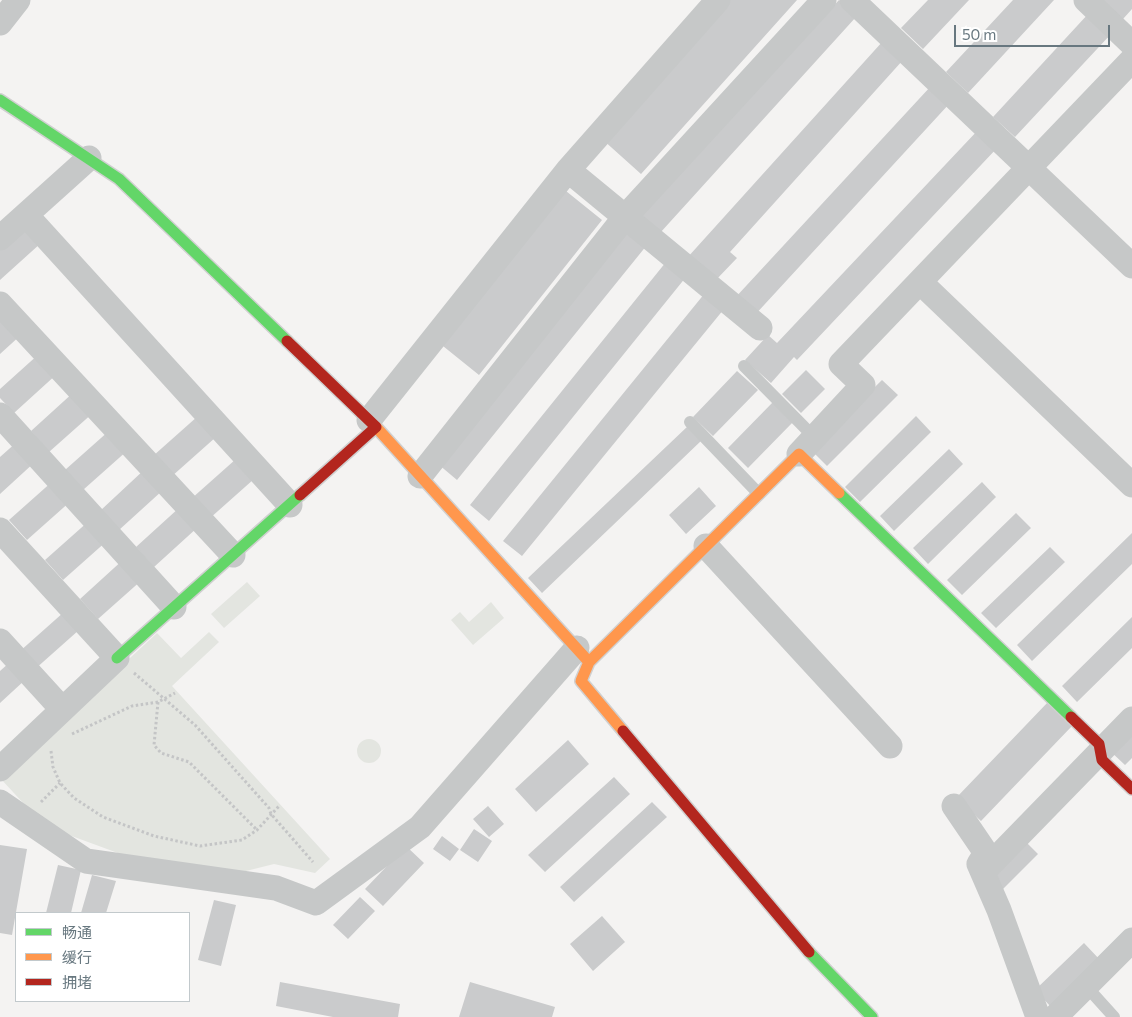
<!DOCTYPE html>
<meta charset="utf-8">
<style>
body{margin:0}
#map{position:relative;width:1132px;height:1017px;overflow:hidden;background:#f4f3f2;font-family:Commissioner,"Noto Sans SC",sans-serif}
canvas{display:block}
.legend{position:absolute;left:15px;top:912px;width:175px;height:90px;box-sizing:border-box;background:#fff;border:1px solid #c2c9cc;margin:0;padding:6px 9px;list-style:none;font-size:15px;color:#67777f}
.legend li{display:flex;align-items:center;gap:10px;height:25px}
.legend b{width:25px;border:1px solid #c2c9cc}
.scale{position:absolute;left:954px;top:25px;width:156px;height:22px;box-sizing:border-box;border:2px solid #67777f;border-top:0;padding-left:6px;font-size:15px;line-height:18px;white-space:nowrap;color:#67777f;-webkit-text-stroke:4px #fff;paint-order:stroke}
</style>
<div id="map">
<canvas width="1132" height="1017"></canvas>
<ul class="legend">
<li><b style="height:6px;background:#63d668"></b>畅通</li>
<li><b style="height:6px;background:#ff974d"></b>缓行</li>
<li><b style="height:6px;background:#b3261e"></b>拥堵</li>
</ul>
<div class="scale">50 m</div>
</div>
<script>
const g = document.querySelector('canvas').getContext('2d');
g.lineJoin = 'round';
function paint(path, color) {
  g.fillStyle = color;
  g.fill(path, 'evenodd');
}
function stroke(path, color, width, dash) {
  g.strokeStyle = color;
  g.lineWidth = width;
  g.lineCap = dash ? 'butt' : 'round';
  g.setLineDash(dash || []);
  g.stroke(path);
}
paint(new Path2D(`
 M247,582L260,596L224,628L211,614Z
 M491,602L504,618L473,645L451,620L460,612L469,622Z
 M209,632L219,642L172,686L330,859L315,873L274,864L234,874L145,863L69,835L26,806L0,778L157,633L181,658Z
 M357 751a12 12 0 1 1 24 0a12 12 0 1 1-24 0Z`), '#e3e5e0');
paint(new Path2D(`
 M727,0H797L641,174L602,139Z
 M839,0L856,17L660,233L642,215Z
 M928,0H969L923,49L901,28Z
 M1013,0H1054L968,93L946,72Z
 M1102,0H1132V9L1123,19Z
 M1089,13L1111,34L1015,137L993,117Z
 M883,41L903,60L730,252L737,258L714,282L687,258Z
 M931,86L950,103L753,317L734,299Z
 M979,129L998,147L797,360L794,357L771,383L745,360L768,335L777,343Z
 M561,187L602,220L479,375L438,342Z
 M23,223L41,243L0,280V243Z
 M627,230L647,245L457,480L438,464Z
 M666,262L686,277L489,521L470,505Z
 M705,293L724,309L522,556L503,541Z
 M0,318L22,334L0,354Z
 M40,353L58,373L14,413L0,398V389Z
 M806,370L825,389L801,413L782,394Z
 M737,371L758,390L713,436L693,417Z
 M882,380L898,395L827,466L811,450Z
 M75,391L94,412L49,452L31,431Z
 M773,402L793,422L748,468L728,448Z
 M198,416L216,437L171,477L153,456Z
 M916,416L931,432L860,502L845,487Z
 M688,426L702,440L542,593L528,578Z
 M110,430L128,450L83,490L65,470Z
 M18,441L36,461L0,494V457Z
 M949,449L963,464L894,531L880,516Z
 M236,459L254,479L209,519L191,499Z
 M145,469L163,490L119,530L101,510Z
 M54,480L72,500L27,540L9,520Z
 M982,482L996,497L928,564L913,548Z
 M699,487L716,506L686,534L669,515Z
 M180,507L198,527L154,567L136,547Z
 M1016,513L1031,528L962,595L947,580Z
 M90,520L108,540L63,580L45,560Z
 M1132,533V564L1032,661L1017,645Z
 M1050,547L1065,562L996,628L981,613Z
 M125,558L143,579L98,619L80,599Z
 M64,612L79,630L34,670L19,652Z
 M1132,617V648L1077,702L1062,686Z
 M9,663L25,680L0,703V671Z
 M1048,702L1072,726L981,821L956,798Z
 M1132,726V758L1125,765L1109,750Z
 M568,740L589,764L536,812L515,789Z
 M614,777L630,794L545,872L528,855Z
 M652,802L667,817L574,902L560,887Z
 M488,806L504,824L489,837L473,819Z
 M474,829L492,841L478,862L460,850Z
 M442,836L459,849L450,861L433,849Z
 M1023,839L1038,854L1003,889L987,874Z
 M0,845L27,849L12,935L0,933Z
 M406,846L424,863L383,906L365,889Z
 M58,865L81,870L71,913H46Z
 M92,875L116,881L106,913H81Z
 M360,897L375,911L348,939L333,925Z
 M214,900L236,905L221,966L198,960Z
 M602,916L625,942L593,971L570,944Z
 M1084,943L1101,961L1052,1008L1035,990Z
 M280,982L400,1004L398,1017H333L276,1006Z
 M470,982L555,1007L552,1017H459Z`), '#cacbcc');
const fast = new Path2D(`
 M0,100L119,179L287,341
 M839,493L1071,717
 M117,658L300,495
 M809,952L872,1017`);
const slow = new Path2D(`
 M376,427L589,662L581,681L623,731
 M589,662L799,454L839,493`);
const jam = new Path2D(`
 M287,341L376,427L300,495
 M1071,717L1099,744L1102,760L1132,789
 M623,731L809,952`);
stroke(fast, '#d0d0d0', 14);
stroke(slow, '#d0d0d0', 14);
stroke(jam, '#d0d0d0', 14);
stroke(new Path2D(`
 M134,673L195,725L269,808L271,814L313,862
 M158,702L154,745L161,753L189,762L257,830
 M72,734L132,706L158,702L175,693
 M51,751L53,767L60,783L74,798L103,817L154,836L200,846L242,840L257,830L280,805
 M41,802L60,783`), '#c4c5c6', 3, [2.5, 2.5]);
stroke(new Path2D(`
 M744,366L814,437
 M690,422L759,494
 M1086,986L1114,1017`), '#c6c8c8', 12);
stroke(new Path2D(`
 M852,0L1132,266
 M1086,0L1132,44
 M0,23L18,0
 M568,170L760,328
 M26,215L290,505
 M0,238L89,158
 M920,282L1132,485
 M0,304L233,555
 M0,415L174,607
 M369,420L568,170L718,0
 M799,454L863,385L841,364L1132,60
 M420,476L625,217L824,0
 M0,530L117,658L0,769
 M706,546L890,746
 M0,641L62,709
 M0,802L86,861L276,888L316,903L420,827L577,648
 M954,806L986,853L979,864L999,910L1038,1017
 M983,872L1132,719
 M1055,1017L1132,940`), '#c6c8c8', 25);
stroke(fast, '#63d668', 11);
stroke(slow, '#ff974d', 11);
stroke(jam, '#b3261e', 11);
</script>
